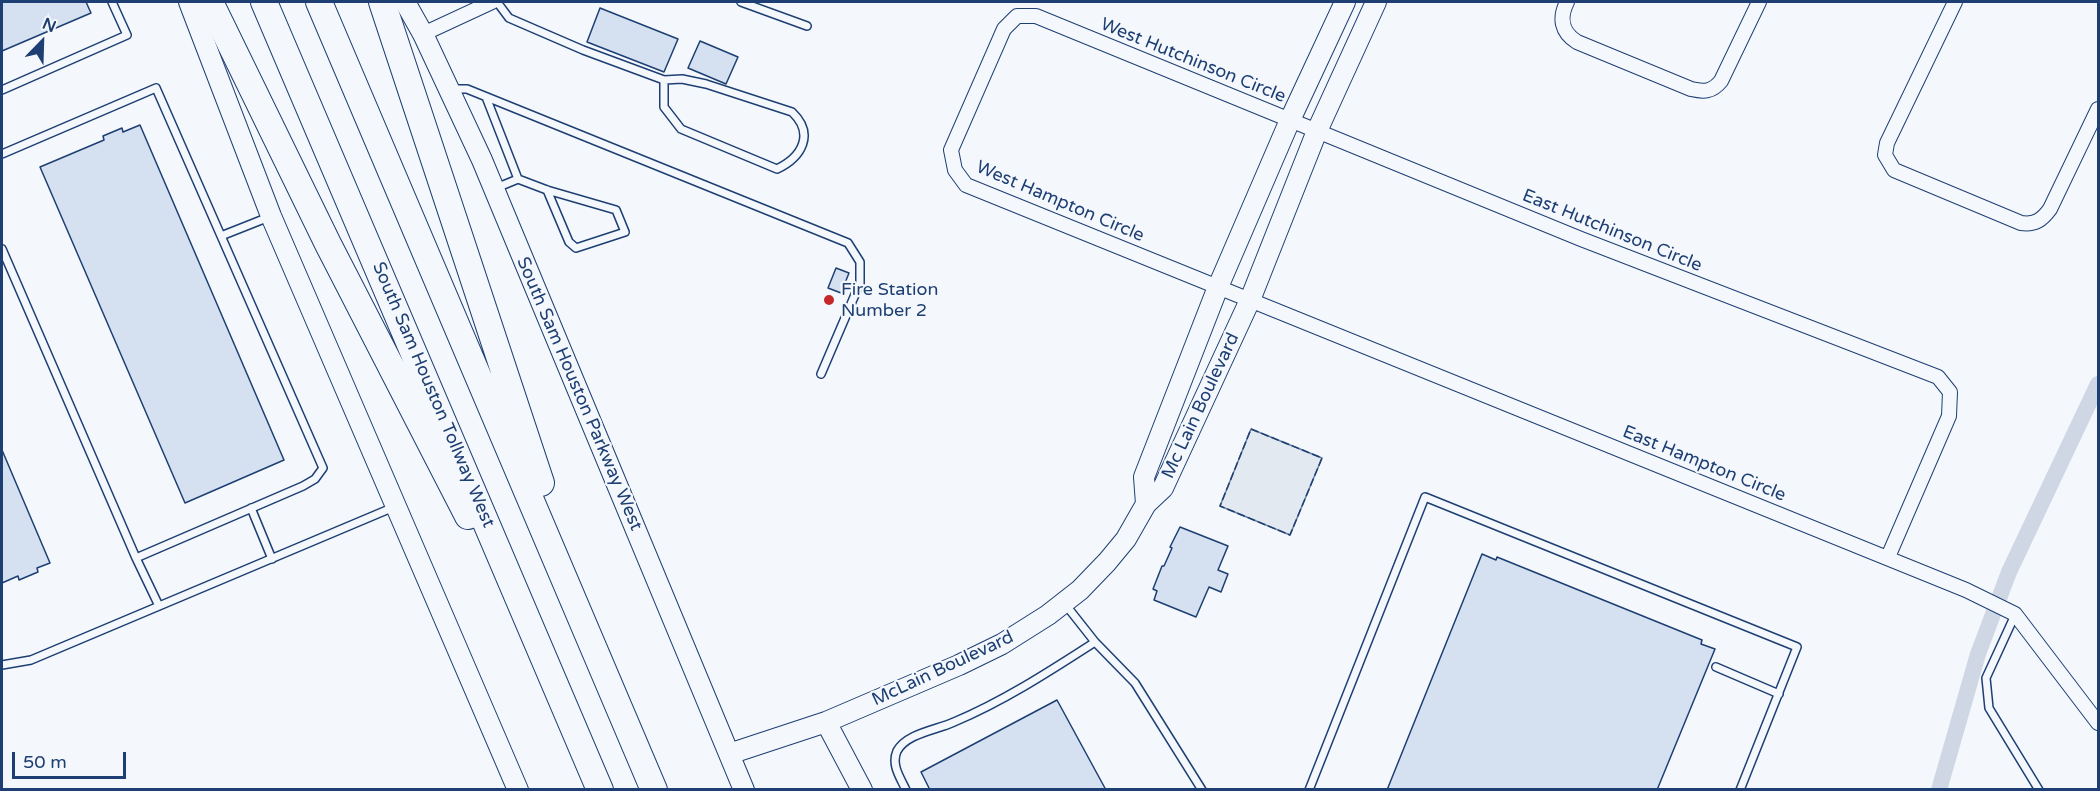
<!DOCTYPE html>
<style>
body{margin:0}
#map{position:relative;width:2100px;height:791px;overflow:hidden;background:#f4f7fb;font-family:"Varela Round",sans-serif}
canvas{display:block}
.frame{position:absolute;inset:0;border:3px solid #1d3f73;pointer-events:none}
.north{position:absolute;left:12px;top:12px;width:60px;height:60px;-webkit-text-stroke:4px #f4f7fb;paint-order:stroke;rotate:23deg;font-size:16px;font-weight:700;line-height:24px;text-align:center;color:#1d3f73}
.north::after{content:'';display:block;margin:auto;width:21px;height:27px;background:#1d3f73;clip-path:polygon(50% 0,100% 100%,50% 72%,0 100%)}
.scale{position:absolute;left:12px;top:752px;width:114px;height:27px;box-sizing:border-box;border:3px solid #1d3f73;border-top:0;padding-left:8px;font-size:18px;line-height:21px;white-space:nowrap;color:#1d3f73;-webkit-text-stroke:4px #f4f7fb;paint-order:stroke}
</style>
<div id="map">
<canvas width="2100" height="791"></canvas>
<div class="frame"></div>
<div class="north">N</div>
<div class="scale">50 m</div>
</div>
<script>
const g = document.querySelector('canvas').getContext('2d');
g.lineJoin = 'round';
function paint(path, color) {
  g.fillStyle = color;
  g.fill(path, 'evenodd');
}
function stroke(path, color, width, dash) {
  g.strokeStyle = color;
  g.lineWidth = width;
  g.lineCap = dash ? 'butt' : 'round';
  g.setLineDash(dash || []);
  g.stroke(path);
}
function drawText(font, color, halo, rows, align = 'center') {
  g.font = font + ' "Varela Round",sans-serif';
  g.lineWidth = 4.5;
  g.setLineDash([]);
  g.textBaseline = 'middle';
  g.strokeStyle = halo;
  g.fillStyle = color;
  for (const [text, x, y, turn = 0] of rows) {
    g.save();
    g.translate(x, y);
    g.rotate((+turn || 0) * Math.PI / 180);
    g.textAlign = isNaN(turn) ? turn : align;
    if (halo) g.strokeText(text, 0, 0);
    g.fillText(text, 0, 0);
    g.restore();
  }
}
const green = new Path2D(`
 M1251,429L1322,458L1290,535L1220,506Z`);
paint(green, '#e3e9f0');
stroke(green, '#687fa3', 1.5);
stroke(new Path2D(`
 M1939,790L1978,654L2009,572L2098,384`), '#cfd7e4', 16);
const building = new Path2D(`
 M2,2H86L91,13L2,51Z
 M600,8L678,39L664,72L587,42Z
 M700,41L738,57L726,84L688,68Z
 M140,125L284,460L185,503L40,167L104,140L103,136L122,128L123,132Z
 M836,268L849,273L841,293L828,288Z
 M2,450L50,563L37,568L38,572L19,580L18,576L2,583Z
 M1180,527L1228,546L1218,570L1228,574L1221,592L1209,587L1196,617L1154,600L1157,591L1153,589L1162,566H1164L1172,548L1170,547Z
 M1482,554L1496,560L1497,557L1702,640L1701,644L1715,649L1657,790H1387Z
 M1057,700L1106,790H930L921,772Z`);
paint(building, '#d5e0f0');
stroke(building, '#1d3f73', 1.5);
const lane = new Path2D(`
 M497,2L509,18L583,50L664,80L682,79L706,84L792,112C815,134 802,157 777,169L681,129L664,107V80
 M741,2L807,26
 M451,89H467L848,243L860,262V283L821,374
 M2,90L127,35L112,2
 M486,97L518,179
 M2,154L156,88L323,468L315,479L303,486L136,558L2,249
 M496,188L518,179L547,190L616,210L625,232L576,248L569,242L547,190
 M221,236L269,217
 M251,508L272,559
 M136,558L159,606
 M1065,604L1095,642L1135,683L1202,790
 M2015,615L1986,678L1989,708L2039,790
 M2,665L31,660L394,507
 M1716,667L1779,694
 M906,790C900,777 891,765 897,751C907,733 937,730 954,722C1004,701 1050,671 1095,642
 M1309,790L1425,497L1797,647L1740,790`);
const street = new Path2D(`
 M1567,2C1559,18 1561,32 1577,42L1691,89C1704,92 1712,92 1721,81L1759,2
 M1955,2L1887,143L1885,155L1894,170L2021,223C2035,225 2042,220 2050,209L2098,109
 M423,34L492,2
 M1888,557L1949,416L1950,392L1938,377L1581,239L1036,16H1017L1004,29L951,150L955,170L966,185L1966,590L2015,614L2098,723`);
const secondary = new Path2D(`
 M189,2L271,216L518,790
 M405,2L423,34L482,160L744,790
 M1146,504L1144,477L1218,287L1290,120L1345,2
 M826,722L862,790
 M729,754L826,722L959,665L1002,644L1048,615L1080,590L1107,562L1126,539L1146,504L1163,488L1250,300L1317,131L1376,2`);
const highway = new Path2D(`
 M210,2L328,244L468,516
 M264,2L600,790
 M319,2L654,790
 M382,2L541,483`);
stroke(lane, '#1d3f73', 10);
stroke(street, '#1d3f73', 16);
stroke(secondary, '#1d3f73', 22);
stroke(highway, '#1d3f73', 28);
stroke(lane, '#f4f7fb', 7);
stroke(street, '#f4f7fb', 14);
stroke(secondary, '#f4f7fb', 20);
stroke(highway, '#f4f7fb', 26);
stroke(new Path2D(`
 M1251,429L1322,458L1290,535L1220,506Z`), '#1d3f73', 1.5, [8, 3]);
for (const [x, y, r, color] of [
 [829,300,6,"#c62828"]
]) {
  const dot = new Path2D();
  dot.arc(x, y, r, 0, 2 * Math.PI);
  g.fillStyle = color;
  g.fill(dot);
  stroke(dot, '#f4f7fb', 2);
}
drawText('18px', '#1d3f73', '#f4f7fb', [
 ["West Hutchinson Circle",1193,61,22],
 ["West Hampton Circle",1060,202,23],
 ["East Hutchinson Circle",1612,231,22],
 ["South Sam Houston Parkway West",579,394,67],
 ["South Sam Houston Tollway West",433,395,67],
 ["Mc Lain Boulevard",1201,406,-65],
 ["East Hampton Circle",1704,464,22],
 ["McLain Boulevard",943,669,-25]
]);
drawText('18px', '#1d3f73', '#f4f7fb', [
 ["Fire Station",841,290],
 ["Number 2",841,311]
], 'left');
</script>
